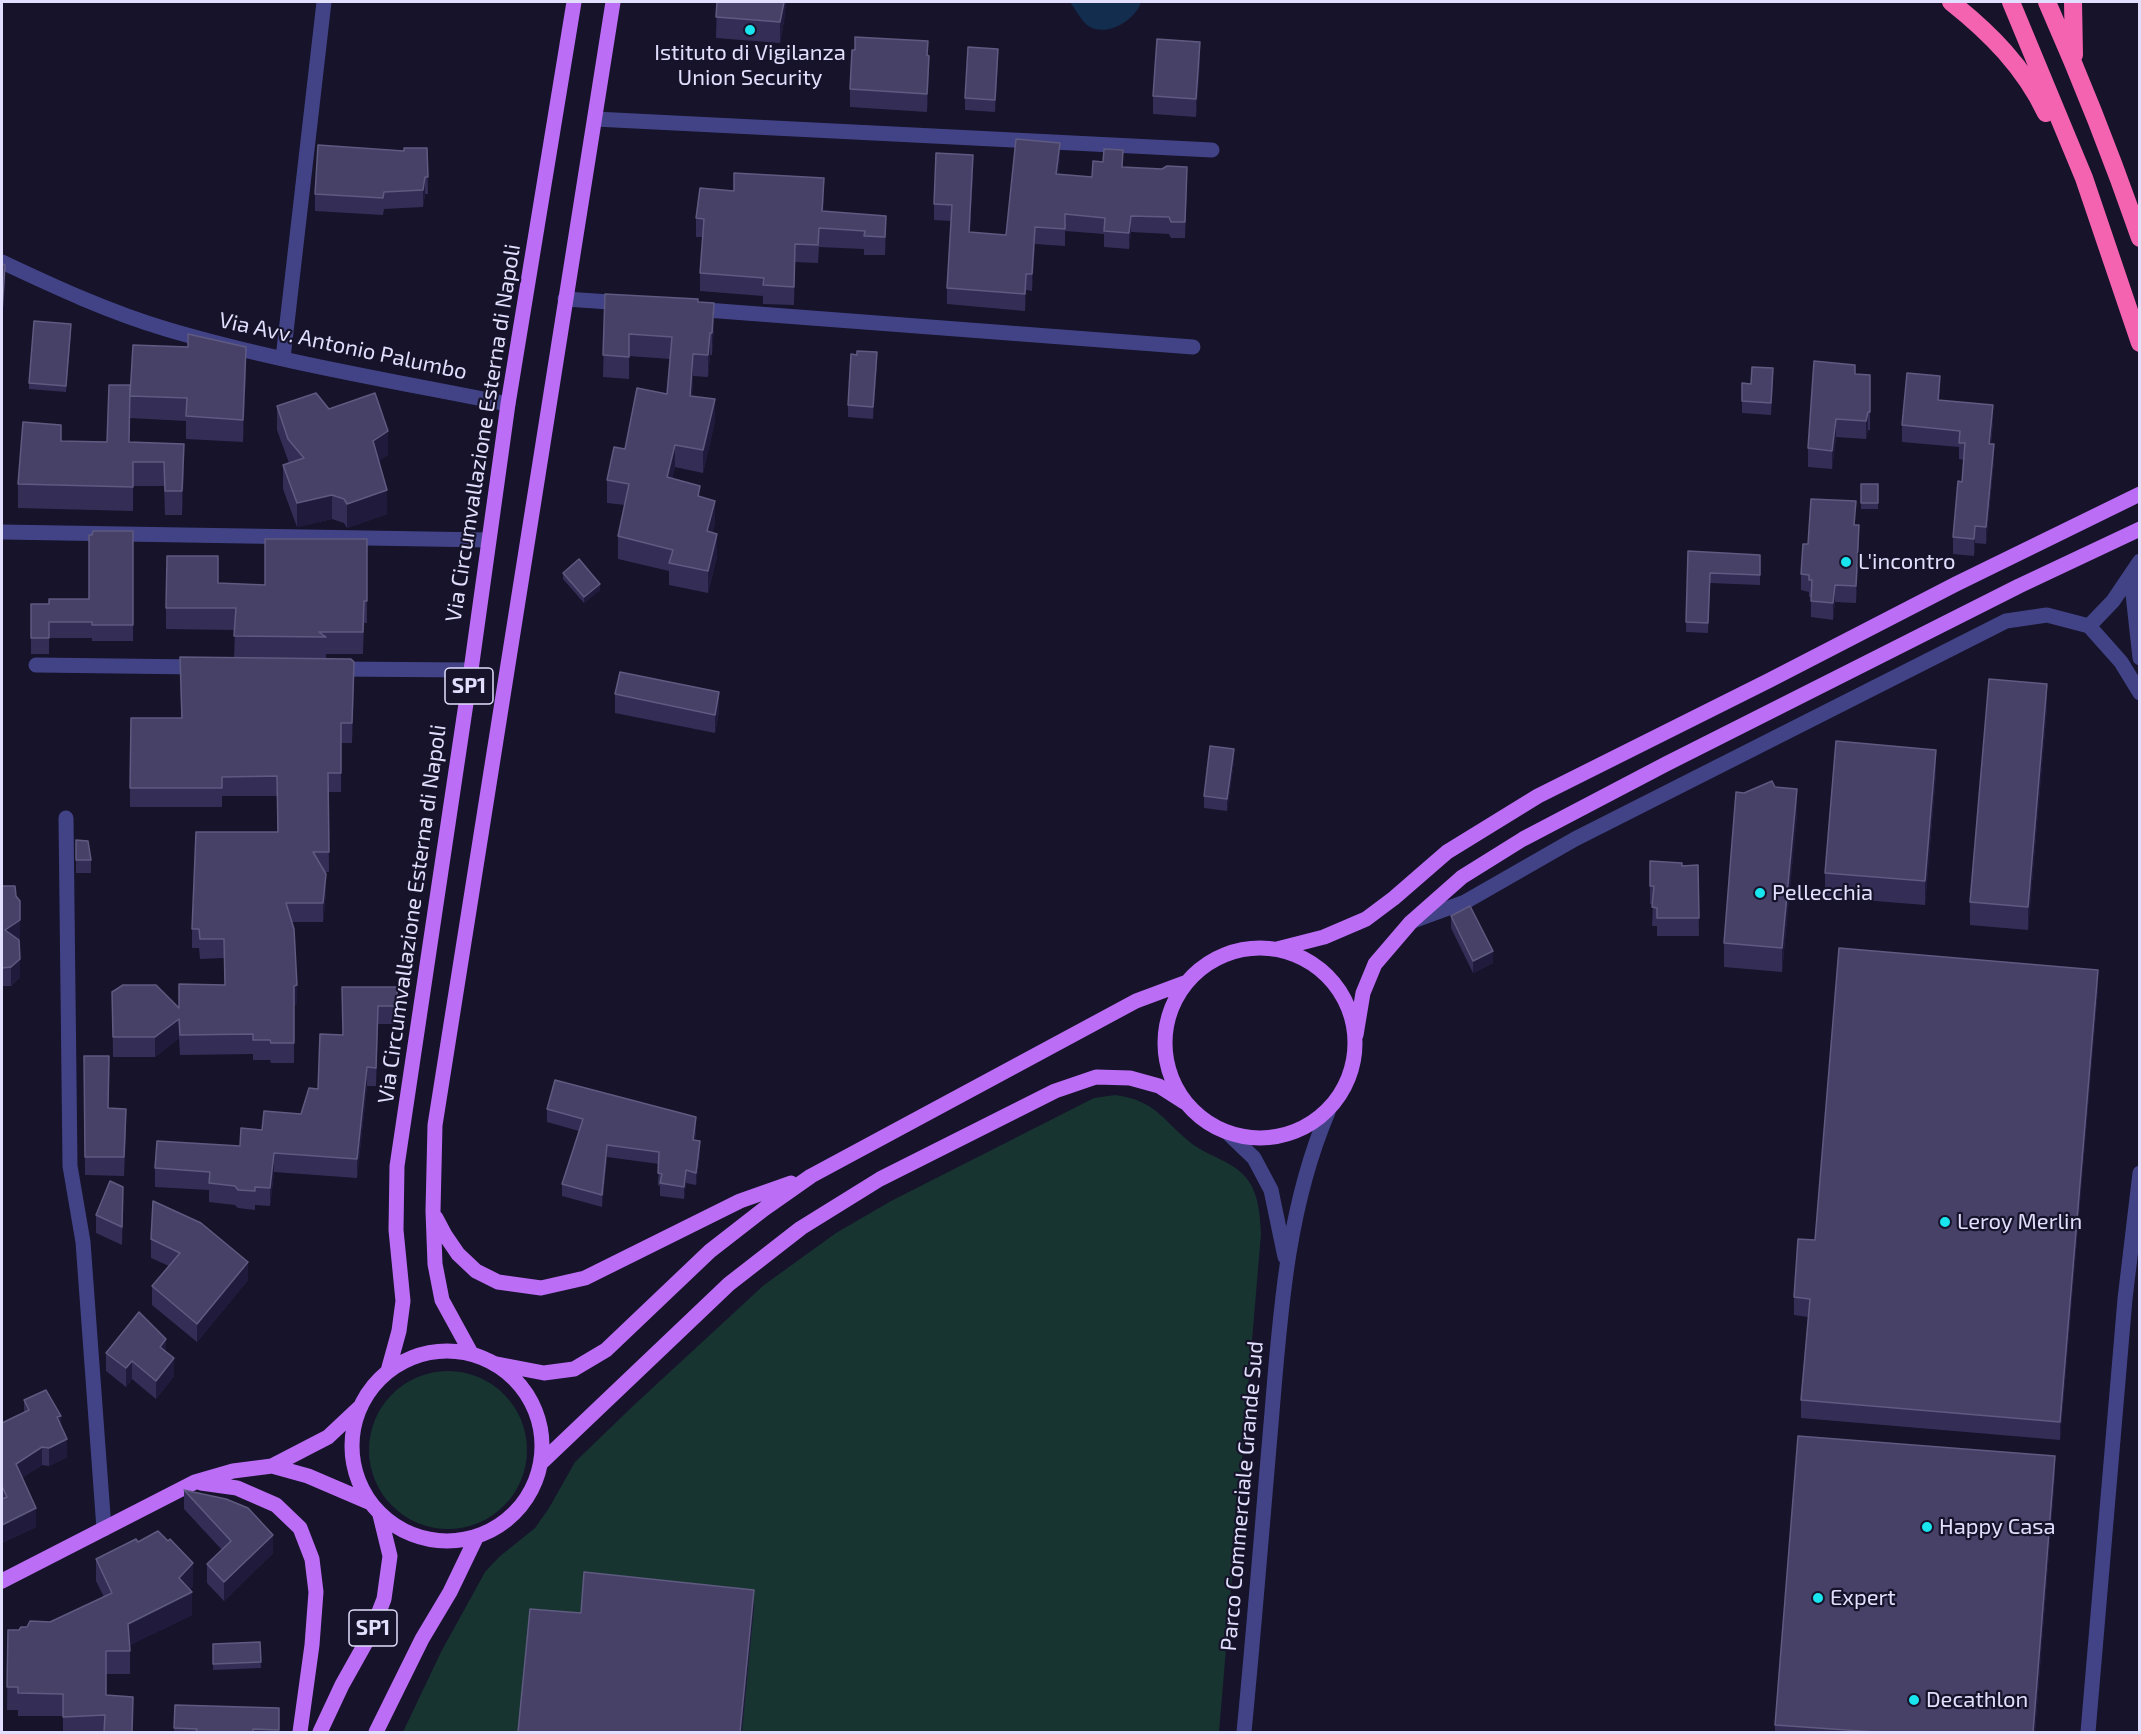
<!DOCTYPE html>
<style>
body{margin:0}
#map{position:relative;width:2141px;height:1734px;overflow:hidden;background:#16132a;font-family:"Exo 2",sans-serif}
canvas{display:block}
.frame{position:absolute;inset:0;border:3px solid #e1dffd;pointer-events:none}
</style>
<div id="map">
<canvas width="2141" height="1734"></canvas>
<div class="frame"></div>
</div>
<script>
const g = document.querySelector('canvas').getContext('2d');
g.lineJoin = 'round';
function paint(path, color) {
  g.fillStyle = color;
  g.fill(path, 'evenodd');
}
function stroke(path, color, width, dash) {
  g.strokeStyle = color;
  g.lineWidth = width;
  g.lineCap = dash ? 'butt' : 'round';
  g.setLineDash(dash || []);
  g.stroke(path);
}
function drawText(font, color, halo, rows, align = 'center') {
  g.font = font + ' "Exo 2",sans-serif';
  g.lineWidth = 4.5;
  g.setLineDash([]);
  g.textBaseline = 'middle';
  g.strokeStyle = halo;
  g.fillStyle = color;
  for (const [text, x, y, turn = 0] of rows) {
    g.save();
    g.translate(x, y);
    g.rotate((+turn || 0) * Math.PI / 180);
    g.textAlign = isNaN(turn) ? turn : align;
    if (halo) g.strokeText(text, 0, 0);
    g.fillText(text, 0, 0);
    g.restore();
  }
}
paint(new Path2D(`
 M1115,1095C1157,1101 1161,1119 1191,1143C1209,1157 1234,1161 1248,1180C1259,1195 1260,1217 1261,1234L1219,1732H403L441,1652L485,1572L499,1557L535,1528L549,1508L575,1462L633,1406L764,1285L836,1233L891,1201L1094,1098Z
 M369 1450a79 79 0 1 1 158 0a79 79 0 1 1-158 0Z`), '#173431');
paint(new Path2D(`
 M1070,2H1141C1136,20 1105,39 1087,25C1081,20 1075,9 1070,2Z`), '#132d4e');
stroke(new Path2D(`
 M595,119L1212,150
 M2,262C55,287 109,312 166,329C277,362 394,381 508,404
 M565,299L625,303
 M693,309L1193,347
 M283,358L324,2
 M2,532L488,540
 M2131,576L2140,658
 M2089,626L2113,601L2140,561
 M36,665L198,667
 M336,669L471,670
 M66,818L70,1166L83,1242L104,1529
 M1413,921L1465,902L1575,839L2006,621L2047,615L2089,626L2121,662L2140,693
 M1230,1135L1254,1158L1271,1190L1285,1257
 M1244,1732C1254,1630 1262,1527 1271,1424C1280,1317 1286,1211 1328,1112
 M2088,1732L2125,1299L2140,1173`), '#424386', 15);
stroke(new Path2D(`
 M1165 1043a95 95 0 1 1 190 0a95 95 0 1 1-190 0Z
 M1277,949L1324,937L1366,919L1394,898L1447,852L1538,796L1770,680L1956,584L2140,494
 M1356,1035L1363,993L1375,964L1411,922L1462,877L1523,839L1666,764L2019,586L2140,529
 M436,1218L445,1235L458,1254L476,1271L498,1282L541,1288L585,1278L740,1201L791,1183
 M352 1446a95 95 0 1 1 190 0a95 95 0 1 1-190 0Z
 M471,1353L442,1300L435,1264L433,1211L435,1125L613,2
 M497,1364L544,1373L574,1369L606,1350L710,1251L764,1209L811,1176L1136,1001L1187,982
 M388,1371L399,1331L403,1301L396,1230L397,1166L471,670L508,404L574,2
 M542,1462L729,1284L801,1228L880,1179L1055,1091L1096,1077L1130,1078L1159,1086L1184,1102
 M272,1466L328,1437L361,1406
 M201,1483L237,1488L276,1505L300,1528L312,1559L316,1592L312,1645L300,1732
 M2,1581L195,1482L233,1471L272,1466L308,1476L371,1503
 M320,1732L342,1685L370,1635L384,1599L390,1556L380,1515
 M376,1732L422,1639L450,1592L476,1538`), '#bb6ef5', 15);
stroke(new Path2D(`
 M1951,2C1990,33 2024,67 2046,113
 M2011,2L2084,178L2140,343
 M2047,2C2081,79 2112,157 2140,238
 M2073,2L2074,55`), '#f463b0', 18);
paint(new Path2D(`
 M717,2H786L784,21L780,43L716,38Z
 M855,50L928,56L929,74L927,112L850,107V89Z
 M998,61L995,112L965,110V98Z
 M1200,61L1196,117L1153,114V96Z
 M427,148L428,194H425L423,207L384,209L383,215L315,211V194L404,151Z
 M1060,159L1058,174L1092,177L1123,168L1187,183L1185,238H1171L1169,234L1131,232L1129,249L1104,247V234L1065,231V246L1035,244L1032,291L1026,290L1025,311L947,304V288L951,221L934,220V204L973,171L970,232L1006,235Z
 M734,191L824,197L823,211L886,234L885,255H864V249L819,247L818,263L795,262L794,305L763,304V296L700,291V273L703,237H696V218Z
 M605,294L698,302L714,326L712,355H710L708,377L693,376L692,396L715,421L703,473L675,467L672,479L700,497L715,524L712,533L717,556L708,593L669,585V571L618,559V536L625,505L607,503V480L625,449L667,394L670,359L629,356V379L603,377Z
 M71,331L66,392L29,389V383Z
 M877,364L873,419L848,417V405Z
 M246,370L243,442L186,439V421L130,418V396Z
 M1855,374L1870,375V430H1868L1866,439L1836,437L1832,469L1808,467V448Z
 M1773,380L1771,415L1742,413V401L1751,384Z
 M1940,393L1939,400L1993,421L1991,444L1994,460L1986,544L1975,543L1974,556L1953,554V537L1962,482L1964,460L1959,459V447L1902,442V425Z
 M277,406L329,409L388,455L378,461L387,514L347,528L344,523L332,519L297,527L283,489V465L289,463L277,430Z
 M61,441L130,442L184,468L182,515H165L164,486H133V511L18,508V484Z
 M1861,484H1878V509H1861Z
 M1855,525L1859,542L1856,603L1835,602L1833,620L1811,617V597H1809V592L1801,590V574L1808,544Z
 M133,531V641H92V638H49V654H31V604H49L89,599Z
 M367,539V623H364L363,654H326V659L234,658L235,630L166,629V608L218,583L265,585Z
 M1688,551L1760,555V585L1710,583L1708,633L1686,632Z
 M563,573L600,590L584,603L563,579Z
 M180,657L354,681L352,743H341V792H328L329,872H325L326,893L323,922H292L297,1004L294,1005V1063H271L270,1060H253V1054L180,1055L179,1038L155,1057H113L112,992L179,1008L225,985L224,958L200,959L199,948H192V929L277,832V796H222V807H130V788L181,718Z
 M615,694L719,711L715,733L615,713Z
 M2047,707L2028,930L1970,925V902Z
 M1234,761L1227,811L1204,808V796Z
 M1936,774L1925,905L1825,897V873Z
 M1775,787L1797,813L1782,972L1724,967V943L1744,793Z
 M76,840L91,860V873H76Z
 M1650,861L1682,866L1698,865L1699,936H1657V926H1652L1653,904H1650Z
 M2,886L16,896L20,938L19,939L20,977L11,986H2Z
 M1451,916L1493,963L1473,973L1451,928Z
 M397,987V1024H378L376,1086H367L357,1178L274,1172L270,1206L255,1205V1210L238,1208L235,1205L209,1202V1190L155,1187V1168L240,1146L262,1130L301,1114L318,1089L343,1035Z
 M2098,988L2060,1440L1801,1418V1400L1808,1317L1794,1315V1297Z
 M84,1056L108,1108L126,1127L124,1176L85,1175Z
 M547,1109L696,1130L695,1141L700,1154L696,1185L686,1183L684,1199L660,1196V1186L658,1185L659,1164L607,1157L602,1207L562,1196V1184L579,1131L547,1122Z
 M123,1205L122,1245L96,1233V1215Z
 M151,1239L248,1280L197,1342L152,1305V1286L169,1266L151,1258Z
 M166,1351L174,1376L156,1399L132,1379L126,1387L106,1371V1353Z
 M24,1400L61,1425L67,1457L49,1466L42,1465L22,1478L36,1527L2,1543V1423L24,1412Z
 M2055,1474L2035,1732H1775V1725Z
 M184,1490L273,1553L224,1601L207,1583V1564L222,1550L184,1509Z
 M138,1542L193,1586L190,1589L192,1615L130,1645V1674H106V1695L133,1719L132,1732H63V1716H18V1710H7L8,1630H19L27,1627L50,1622L104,1597L96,1581V1559Z
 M260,1642L261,1668L213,1670V1644Z
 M175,1705L279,1708V1732H174Z`), '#342e57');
paint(new Path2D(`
 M784,2H786L784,21L780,43V22Z
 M1200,42V61L1196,117V99Z
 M998,49V61L995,112V100Z
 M929,56V74L927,112V94Z
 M1060,143V159L1056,190V174Z
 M973,155V171L969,249V232Z
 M425,177V194L423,207V190Z
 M824,178V197L822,229V211Z
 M886,216V234L885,255V237Z
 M1131,216V232L1129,249V233Z
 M1035,227V244L1032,291V274Z
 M795,244V262L794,305V287Z
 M5,265V284L2,330V312Z
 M1026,274V290L1025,311V294Z
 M714,303V326L712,355V333Z
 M710,333V355L708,377V355Z
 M246,347V370L243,442V420Z
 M877,352V364L873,419V407Z
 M693,354V376L690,418V396Z
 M1940,376V393L1938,416V400Z
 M715,399V421L703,473V450Z
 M1993,405V421L1989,460V444Z
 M1868,412V430L1866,439V421Z
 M1836,419V437L1832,469V451Z
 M388,431V455L373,465V441Z
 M184,444V468L182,515V491Z
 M1994,444V460L1986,544V527Z
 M675,445V467L667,500V477Z
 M387,490V514L347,528V504Z
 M332,495V519L297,527V503Z
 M715,501V524L707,553V531Z
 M1859,525V542L1856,603V586Z
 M1975,526V543L1974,556V539Z
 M717,534V556L708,593V571Z
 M600,584V590L584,603V597Z
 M1835,585V602L1833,620V603Z
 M354,662V681L352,743V723Z
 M2047,684V707L2028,930V907Z
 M719,692V711L715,733V715Z
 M1234,749V761L1227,811V799Z
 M1936,750V774L1925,905V881Z
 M1797,789V813L1782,972V948Z
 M326,874V893L323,922V903Z
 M20,920V938L5,949V930Z
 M1493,951V963L1473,973V961Z
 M20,959V977L11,986V967Z
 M2098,970V988L2060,1440V1422Z
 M297,985V1004L294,1005V1063V986Z
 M179,1019V1038L155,1057V1037Z
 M367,1067V1086L357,1178V1159Z
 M696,1117V1130L693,1153V1140Z
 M700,1141V1154L696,1185V1173Z
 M607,1145V1157L602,1207V1195Z
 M274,1153V1172L270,1206V1188Z
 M686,1170V1183L684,1199V1187Z
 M248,1262V1280L197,1342V1324Z
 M166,1339V1357L160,1347Z
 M174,1358V1376L156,1399V1381Z
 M132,1361V1379L126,1387V1368Z
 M61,1416V1434L57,1417Z
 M67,1439V1457L49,1466V1448Z
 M42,1447V1465L16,1482V1464Z
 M2055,1456V1474L2035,1732H2033Z
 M36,1508V1527L2,1543V1525Z
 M273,1535V1553L224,1601V1582Z
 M193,1563V1586L183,1597L192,1592V1615L128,1646V1624L179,1578Z
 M754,1590V1608L742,1732H740Z`), '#201b3d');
const building = new Path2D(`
 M717,2H784L780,22L716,17Z
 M855,37L928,41L927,55L929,56L927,94L850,89L852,50H855Z
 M1157,39L1200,42L1196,99L1153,96Z
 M968,47L998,49L995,100L965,98Z
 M1016,139L1060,143L1056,174L1092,177L1093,161L1103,162L1104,149L1123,150L1122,167L1162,169L1167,166L1187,167L1185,222H1171L1169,217L1131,216L1129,233L1104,231L1105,218L1065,214V229L1035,227L1032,274H1026L1025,294L947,288L952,205L934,204L936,153L973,155L969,232L1006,235Z
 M318,145L404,151V148H427L428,177H425L423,190L384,192L383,198L315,194Z
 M734,173L824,178L822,211L886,216L885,237L864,236L865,231L819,228L818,245L795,244L794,287L763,285L764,278L700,273L704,219L696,218L700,188L734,191Z
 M2,264L5,265L2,312Z
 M605,294L698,299V302L714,303L712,333H710L708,355L693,354L690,396L715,399L703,450L675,445L667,477L700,486L698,496L715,501L707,531L717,534L708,571L669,563L673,550L618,536L629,484L607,480L614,447L625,449L637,388L667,394L672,337L629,334V357L603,355Z
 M34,321L71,324L66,386L29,383Z
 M188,334L246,347L243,420L186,416L187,398L130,396L133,345L188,347Z
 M857,351L877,352L873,407L848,405L851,354L857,355Z
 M1814,361L1855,365V374L1870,375V412H1868L1866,421L1836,419L1832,451L1808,448Z
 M1752,367L1773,368L1771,403L1742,401V383L1751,384Z
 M1907,373L1940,376L1938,400L1993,405L1989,444H1994L1986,527L1975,526L1974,539L1953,537L1958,481L1962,482L1965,443H1959L1960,431L1902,425Z
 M109,385H130L129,442L184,444L182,491H165L164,462H133V487L18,484L23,422L61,425V441L107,442Z
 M316,393L329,409L375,393L388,431L373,441L387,490L347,504L344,499L332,495L297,503L283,465L304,458L288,439L277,406Z
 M1861,484H1878V503H1861Z
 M1811,499L1856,501L1854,525H1859L1856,586L1835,585L1833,603L1811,601L1812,580H1809V575L1801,574L1803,544H1808Z
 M93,531H133V625H92V622H49V638H31V604H49V599H89V535H92Z
 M265,539H367V601H364L363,632H319L326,637L234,636L236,608H166L167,556H218V583L265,585Z
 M1688,551L1760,555V575L1710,573L1708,623L1686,622Z
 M579,559L600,584L584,597L563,573Z
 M180,657L351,659L354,662L352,723H341V773H328L329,852H313L326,874L323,903H286L294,929L297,985L294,986V1043H271L270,1040H253V1034L180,1035L179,1019L155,1037H113L112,992L123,985H156L179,1008V984L225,985L224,939H200L199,929H192L196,832H278L277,776L222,777V788H130L131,718H182Z
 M620,672L719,692L715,715L615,694Z
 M1989,679L2047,684L2028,907L1970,902Z
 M1836,741L1936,750L1925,881L1825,873Z
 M1210,746L1234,749L1227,799L1204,796Z
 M1772,781L1775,787L1797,789L1782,948L1724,943L1736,792L1744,793Z
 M76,840L88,841L91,860H76Z
 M1650,861L1682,863V866L1698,865L1699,918H1657V908L1652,907L1654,886H1650Z
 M2,886H15L16,896L20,901V920L5,930L19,940L20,959L11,967L2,968Z
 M1470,906L1493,951L1473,961L1451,916Z
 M1839,948L2098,970L2060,1422L1801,1400L1810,1299L1794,1297L1798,1239L1815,1240Z
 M342,987H397V1006H378L376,1068L367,1067L357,1159L274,1153L270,1188L255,1187V1191L238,1190L235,1186L209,1183L210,1172L155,1168L157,1141L240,1146L241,1128L262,1130L264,1111L301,1114L309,1088L318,1089L320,1034L343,1035Z
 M84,1056H109L108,1108L126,1109L124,1157H85Z
 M555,1080L696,1117L693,1140L700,1141L696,1173L686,1170L684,1187L660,1183L662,1174L658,1173L659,1152L607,1145L602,1195L562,1184L583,1119L547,1109Z
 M110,1181L123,1187L122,1227L96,1215Z
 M153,1201L201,1223L248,1262L197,1324L152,1286L180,1253L151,1239Z
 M139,1312L166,1339L160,1347L174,1358L156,1381L132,1361L126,1368L106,1353Z
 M46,1390L61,1416L57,1417L67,1439L49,1448L42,1447L16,1464L36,1508L2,1525V1499L7,1497L2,1486V1423L29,1410L24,1400Z
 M1798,1436L2055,1456L2033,1732H1875L1775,1725Z
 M184,1490L226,1499L248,1508L273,1535L224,1582L207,1564L231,1541Z
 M158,1531L168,1541L170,1539L193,1563L179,1578L192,1592L128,1624L130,1651H106V1695L133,1697L132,1732H104L105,1715L63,1717V1694L18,1693V1687H7L8,1630H19L21,1627H27L30,1621L50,1622L112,1593L96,1559L136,1539L138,1542Z
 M584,1572L754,1590L740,1732H518L530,1609L581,1613Z
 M260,1642L261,1662L213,1664V1644Z
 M175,1705L279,1708V1730L253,1729V1732H196L197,1729L174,1728Z`);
paint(building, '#474168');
stroke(building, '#5f5a80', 1.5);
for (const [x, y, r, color] of [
 [750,30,6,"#19e5ef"],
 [1846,562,6,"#19e5ef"],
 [1760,893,6,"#19e5ef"],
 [1945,1222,6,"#19e5ef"],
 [1927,1527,6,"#19e5ef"],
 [1818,1598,6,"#19e5ef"],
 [1914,1700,6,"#19e5ef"]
]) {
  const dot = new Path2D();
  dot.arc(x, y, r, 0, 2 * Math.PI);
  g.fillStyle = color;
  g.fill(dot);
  stroke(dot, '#16132a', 2);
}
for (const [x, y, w] of [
 [469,686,48],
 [373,1628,48]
]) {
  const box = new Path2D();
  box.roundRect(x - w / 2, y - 18, w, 36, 4.5);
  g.fillStyle = '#16132a';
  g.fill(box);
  stroke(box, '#e1dffd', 1.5);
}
drawText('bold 21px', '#e1dffd', null, [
 ["SP1",469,686],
 ["SP1",373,1628]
]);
drawText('22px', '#e1dffd', '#16132a', [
 ["Istituto di Vigilanza",750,53,"center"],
 ["Union Security",750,78,"center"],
 ["L'incontro",1858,562],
 ["Pellecchia",1772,893],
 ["Leroy Merlin",1957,1222],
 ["Happy Casa",1939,1527],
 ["Expert",1830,1598],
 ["Decathlon",1926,1700]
], 'left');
drawText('22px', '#e1dffd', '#16132a', [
 ["Via Avv. Antonio Palumbo",343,346,12],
 ["Via Circumvallazione Esterna di Napoli",483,433,-81],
 ["Via Circumvallazione Esterna di Napoli",412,914,-82],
 ["Parco Commerciale Grande Sud",1242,1496,-85]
]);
</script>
